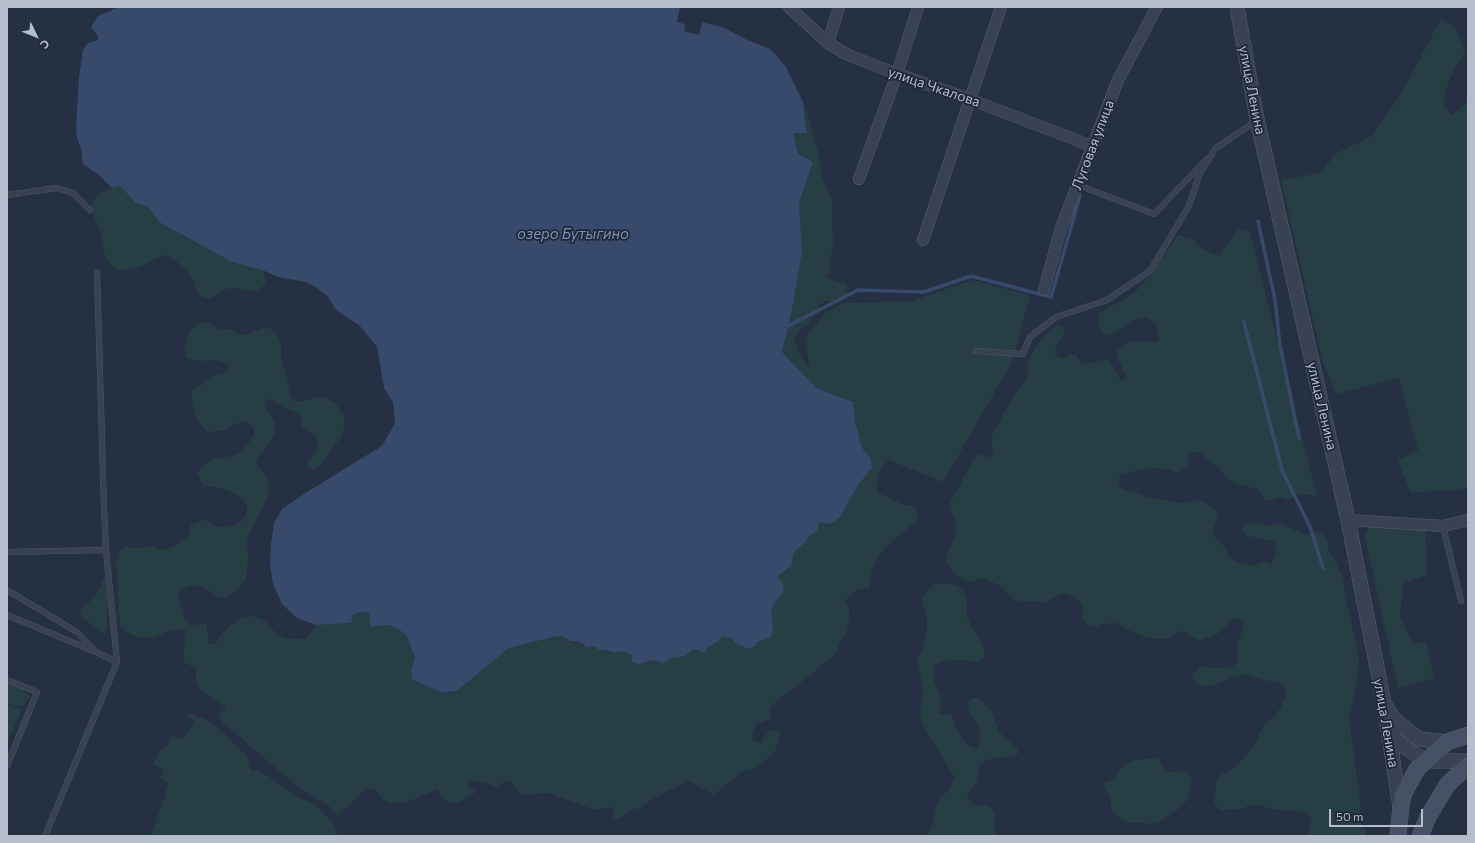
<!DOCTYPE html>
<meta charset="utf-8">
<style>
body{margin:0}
#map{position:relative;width:1475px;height:843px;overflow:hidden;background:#253043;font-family:Commissioner,sans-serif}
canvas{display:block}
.frame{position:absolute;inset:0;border:8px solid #b6becc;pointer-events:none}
.north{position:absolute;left:16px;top:16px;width:40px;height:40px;-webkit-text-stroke:3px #1e2738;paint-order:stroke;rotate:133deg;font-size:11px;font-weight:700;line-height:16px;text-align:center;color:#b6becc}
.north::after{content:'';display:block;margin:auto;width:14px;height:18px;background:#b6becc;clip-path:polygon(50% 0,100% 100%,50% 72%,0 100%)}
.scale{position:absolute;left:1329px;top:809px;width:94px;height:18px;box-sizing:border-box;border:2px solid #b6becc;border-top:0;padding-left:5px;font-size:12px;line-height:14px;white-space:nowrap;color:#b6becc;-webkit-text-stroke:3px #1e2738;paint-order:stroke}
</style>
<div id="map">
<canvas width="1475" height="843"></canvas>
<div class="frame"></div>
<div class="north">С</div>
<div class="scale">50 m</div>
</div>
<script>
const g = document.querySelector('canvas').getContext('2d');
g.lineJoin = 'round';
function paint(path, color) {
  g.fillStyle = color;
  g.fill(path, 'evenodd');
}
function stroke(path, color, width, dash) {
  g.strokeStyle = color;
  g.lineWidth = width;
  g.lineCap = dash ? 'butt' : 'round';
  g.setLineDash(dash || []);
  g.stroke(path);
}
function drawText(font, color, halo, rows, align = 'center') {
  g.font = font + ' Commissioner,sans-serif';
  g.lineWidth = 3.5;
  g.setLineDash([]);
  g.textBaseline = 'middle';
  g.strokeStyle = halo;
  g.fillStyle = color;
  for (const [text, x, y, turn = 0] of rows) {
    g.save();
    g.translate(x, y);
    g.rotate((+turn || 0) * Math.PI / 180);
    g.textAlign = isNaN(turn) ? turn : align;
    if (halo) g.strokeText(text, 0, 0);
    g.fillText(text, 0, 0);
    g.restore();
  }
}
paint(new Path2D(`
 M1441,19L1456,28L1465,52C1454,69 1444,86 1444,106L1452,115L1461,108L1468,100V487L1451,491L1410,492L1398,460L1418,450L1399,378L1336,394L1323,362L1281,180L1321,173L1335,154L1372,136L1402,92Z
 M804,102L810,121L814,141L819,153L822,177L832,200V233L834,240L830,260L831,266L826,278L846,284L848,296L832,302L825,301L819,306L817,312L810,323L800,329L794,340L798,352L809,369L806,337L825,313L844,303L912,301L972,280L1030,295L1012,362L943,482L889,460C879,469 875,479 877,493C890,496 902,508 916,506L918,521C895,537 868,557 870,588L857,590L845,600L849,609V620L846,634L840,641L836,654C828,659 822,666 814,672C799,684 784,695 769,708L772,718L756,724L751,739L762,744L763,739L769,731L780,730L779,742L774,753L755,768L741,772L714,795L689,781L654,798L642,807L628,811L620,819L613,818L614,812L610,807L595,810L548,793L520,795L510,781H505L497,787L484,782L468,780V788L477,791C462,803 447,810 437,789C422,795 400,810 384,800C381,798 379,793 376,790L367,788L338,816L328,805L301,789L252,748L238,735L223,724L219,714L227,709L199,689L196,682V668L183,662L186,631C166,624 157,644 135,636C129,633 124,631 120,625L116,564L120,551L125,547L137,548L150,546L161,550L167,549L178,544L182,539L188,537L191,524L206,519L215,527C220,527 235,526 239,523C249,516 250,504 240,497C230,489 216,488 204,485L197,474C208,453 224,462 240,452C245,449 253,437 255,432L252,426L246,421L238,423L223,430L208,432C195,422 191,405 192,389L203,384L207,379L214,375H221L230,365C225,363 219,360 214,360C203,360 197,363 186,357L185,350L187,337L190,330L200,323L207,322L219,329L232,330L238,334L243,335L263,328H270L279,338L281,344V358L287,377L290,396L294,401L299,402L318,397H324L335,403L343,414L345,421L342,436L321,464L315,469L308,468V460C316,453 325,441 311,433C306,430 304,430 301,425L302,419L298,413L284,408L272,400L265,399C265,408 269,412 273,420C282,435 263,449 256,461C259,473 268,472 269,487C270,499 251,527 247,540C245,545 248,550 248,555C248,558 247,577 246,579C243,586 230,597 223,598C217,598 214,594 210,591C198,583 186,584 177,594C182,602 181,623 193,625C197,625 202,623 206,623L209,644H215C224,630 244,607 263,620C269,624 274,633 281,636C289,640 298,638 306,639L316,625L350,623L353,615L360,612L370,613V627L389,625L399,629L407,637L415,657L411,670L412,679L440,692L457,691L509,648L553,637L562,636L567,640L575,643L580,642C585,648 587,646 594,646C600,647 607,651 613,652C623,653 622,649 632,654L633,658L646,663L654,660C664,664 664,660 672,658C679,655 686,653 693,649L704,653C709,646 717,642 723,635L731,638L736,643L749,649L755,646L758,642L771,637L773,628L772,606L776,601L778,576L788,569L793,555L797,549L806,542L808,537L816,532L818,528L819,522L839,518L859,484L872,468L871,459L862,448L855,421L853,402L816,388L782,352L793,304L802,252L799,203L813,163L798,154L793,133H807Z
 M120,186L136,203L145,205L151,210L159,222L232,262L263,270L265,276L266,283C253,298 247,288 232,288C221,288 215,300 207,298C196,297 197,288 193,280C187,270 176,259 165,255C152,260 139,269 125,270C102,271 104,245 100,230C98,223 93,217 92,210C91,195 108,188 120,186Z
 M1238,229L1250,232L1317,497C1305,493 1298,493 1288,500L1281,497L1273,500H1266L1257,489L1234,483L1222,473L1218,467L1199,452L1191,453L1187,458L1189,464L1184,469L1178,473C1160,464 1138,470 1120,475L1118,485L1122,489L1141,494L1147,497L1182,503L1200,500L1206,503L1216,511L1217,518L1213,531L1215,538L1224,546L1230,558L1235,562L1252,566L1264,561L1271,564L1277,552L1275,541C1263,538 1251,540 1241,530L1245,525L1251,523L1264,525L1283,524L1306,535L1320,532L1325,536L1328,541V548L1341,573L1359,660L1357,682L1349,719L1361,807C1360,816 1359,824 1366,831V836H1306L1310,832L1309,825L1312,818C1301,807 1290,812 1277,810C1269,809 1261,804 1252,805C1247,805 1246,808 1241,809C1238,810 1235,808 1232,809C1221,811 1221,812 1214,803L1217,780L1221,775L1233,769L1247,754L1258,738L1263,726L1273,718L1281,707L1286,694V688C1278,680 1273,682 1263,680C1257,679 1251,675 1245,675C1228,674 1205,699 1192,677L1200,667C1213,666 1228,673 1238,662L1237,642L1243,630L1244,623L1239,618L1232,620L1222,631L1215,635L1201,640L1194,638L1188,633L1181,631C1177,633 1172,637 1167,638C1154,643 1127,631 1117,623L1102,624L1095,627L1085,624L1082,617C1086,603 1076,597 1063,593L1050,600L1044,604C1035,599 1024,604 1014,599C1009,597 1008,594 1005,590C999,584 990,581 982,578C971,583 969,582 959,576C931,558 960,545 956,523C954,515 950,514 950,503L973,460L978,455L985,454L989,458L994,455L991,441L992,435L1015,393L1027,379L1029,372L1027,366L1035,347L1048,333L1058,325L1064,327V333L1054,352L1058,357L1064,358L1069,354L1076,355L1079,360L1084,364L1108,359L1121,380L1127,378L1118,359L1117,351C1131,335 1142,344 1159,341C1159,335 1158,329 1154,323C1142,309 1125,327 1114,332C1111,334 1108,334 1105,335L1100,329L1098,315L1103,310L1125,299L1135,292L1148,278L1171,246L1178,235L1194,240L1202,249L1220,256Z
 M1370,527L1425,528L1427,575L1404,583L1400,616L1413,644L1426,642L1434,678L1398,688L1365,536Z
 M105,575C108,595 109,614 105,634L81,617L82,608L96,596Z
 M946,583L958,586C965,592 968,598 967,608C967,611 966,614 967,617C973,630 984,641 985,657L980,662C964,660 948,657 934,666V680L941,700L939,714L945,715L951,713C958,727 959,745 977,748C989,728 968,720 968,702L972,698H978L992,711L998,730L1002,735L1016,747L1019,753C1004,761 992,753 978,767C979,779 975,786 967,794L969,800L975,805C1001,802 994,819 996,836H927L932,825L937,805L940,799L949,789L955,778L925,729L920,716L923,688L917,660L923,649L927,628V621L922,600L924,594L933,585Z
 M7,683L21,689L30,697L23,706H14L7,703Z
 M7,704L21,710L7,744Z
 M189,713L205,719L221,731L247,756L251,771L256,770L270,777L297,797L316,805L334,824L338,836H151L169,783L160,778L164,770L153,764L159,752L167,746L171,736L182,739L195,722L184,714Z
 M1158,758L1165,771L1171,772L1184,771L1190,775L1192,780L1187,800L1177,810L1158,823L1151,824L1128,822L1121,820L1111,809L1110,796L1105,790L1103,783C1120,778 1116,770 1127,764C1136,758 1148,759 1158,758Z`), '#273f44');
paint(new Path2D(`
 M119,7H680L677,22L695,27L697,21L722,27L747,40L770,49L786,67L803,102L807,133H793L798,154L813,162L799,203L802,252L793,304L782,352L816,388L853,402L855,421L862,448L871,459L872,468L859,484L839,518L829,524L819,522L818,528L816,532L808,537L806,542L797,549L793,555L791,566L778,576V579C792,589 777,597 773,606C770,611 773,621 773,628C773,631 772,634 771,637L758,642L755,646L749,649L736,643L731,638L723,636L717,642L707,648L706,653L693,649L685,656L672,658L663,663L654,660L639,664L632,662V655C622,649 622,653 613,652C608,651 605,649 600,650L594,646L587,647L580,642L570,641L562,636L553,637L509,648L457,691L440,692L412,679L411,670L415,657L407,637L399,629L389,625L370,627V613L360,612L353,615L351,623L316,625L297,618L282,604L273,584L270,564L271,544L274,523L282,509L307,492L382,446L395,423L393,402L384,388L377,347L360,326L336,310L328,297L317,288L306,282L279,277L262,270L232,262L159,222L151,210L145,205L136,203L120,186L112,188L99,175L83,164L81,148L77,138L76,127L79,77L83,50L88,43L98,40V36L91,27L98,16Z`), '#384a6b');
paint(new Path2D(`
 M696,19L703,20L699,35L684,31L686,22L694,24Z`), '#253043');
stroke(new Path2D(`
 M1258,221L1275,300L1280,345L1299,438
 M1244,322L1282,470L1310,527L1323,568
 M788,326L858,290L924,292L971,276L1051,297L1080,196`), '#384a6b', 3.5);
const service = new Path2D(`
 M1078,185L1154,214L1207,159
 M7,195L57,188L73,193L90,210
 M976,351L1023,354L1030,337L1056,317L1107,300L1150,271L1189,206L1200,173L1216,148L1256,121
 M1443,526L1461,601
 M7,552L106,550
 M7,590L77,632L94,650
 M7,615L96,652L117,662
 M7,680L37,692L7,766
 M45,836L117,662L106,550L104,509L97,272`);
const minor = new Path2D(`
 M789,7L828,43L848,55L897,74L969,99L1092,146
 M828,43L839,7
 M859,179L897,74L918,7
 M923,240L1001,7
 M1044,290L1061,228L1118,80L1157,7
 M1348,520L1443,526L1468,520`);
const tertiary = new Path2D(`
 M1237,7L1257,119L1348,520L1383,698L1400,806
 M1386,706L1393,718L1419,739L1447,742
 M1388,731L1404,747L1426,761H1468`);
const secondary = new Path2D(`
 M1398,836L1401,806L1403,795L1417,769L1447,742L1468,735
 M1420,836L1428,817L1447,785L1468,765`);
stroke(service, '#576070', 6);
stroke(minor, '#576070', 12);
stroke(tertiary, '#576070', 15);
stroke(secondary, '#576070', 17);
stroke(service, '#394252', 5.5);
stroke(minor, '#394252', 11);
stroke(tertiary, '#394252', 14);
stroke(secondary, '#475166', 16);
drawText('14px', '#b6becc', '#1e2738', [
 ["улица Чкалова",934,87,19],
 ["улица Ленина",1252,90,79],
 ["Луговая улица",1093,145,-69],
 ["улица Ленина",1322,406,77],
 ["улица Ленина",1386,723,80]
]);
drawText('italic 15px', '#7c92b5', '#1e2738', [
 ["озеро Бутыгино",573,234]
]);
</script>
